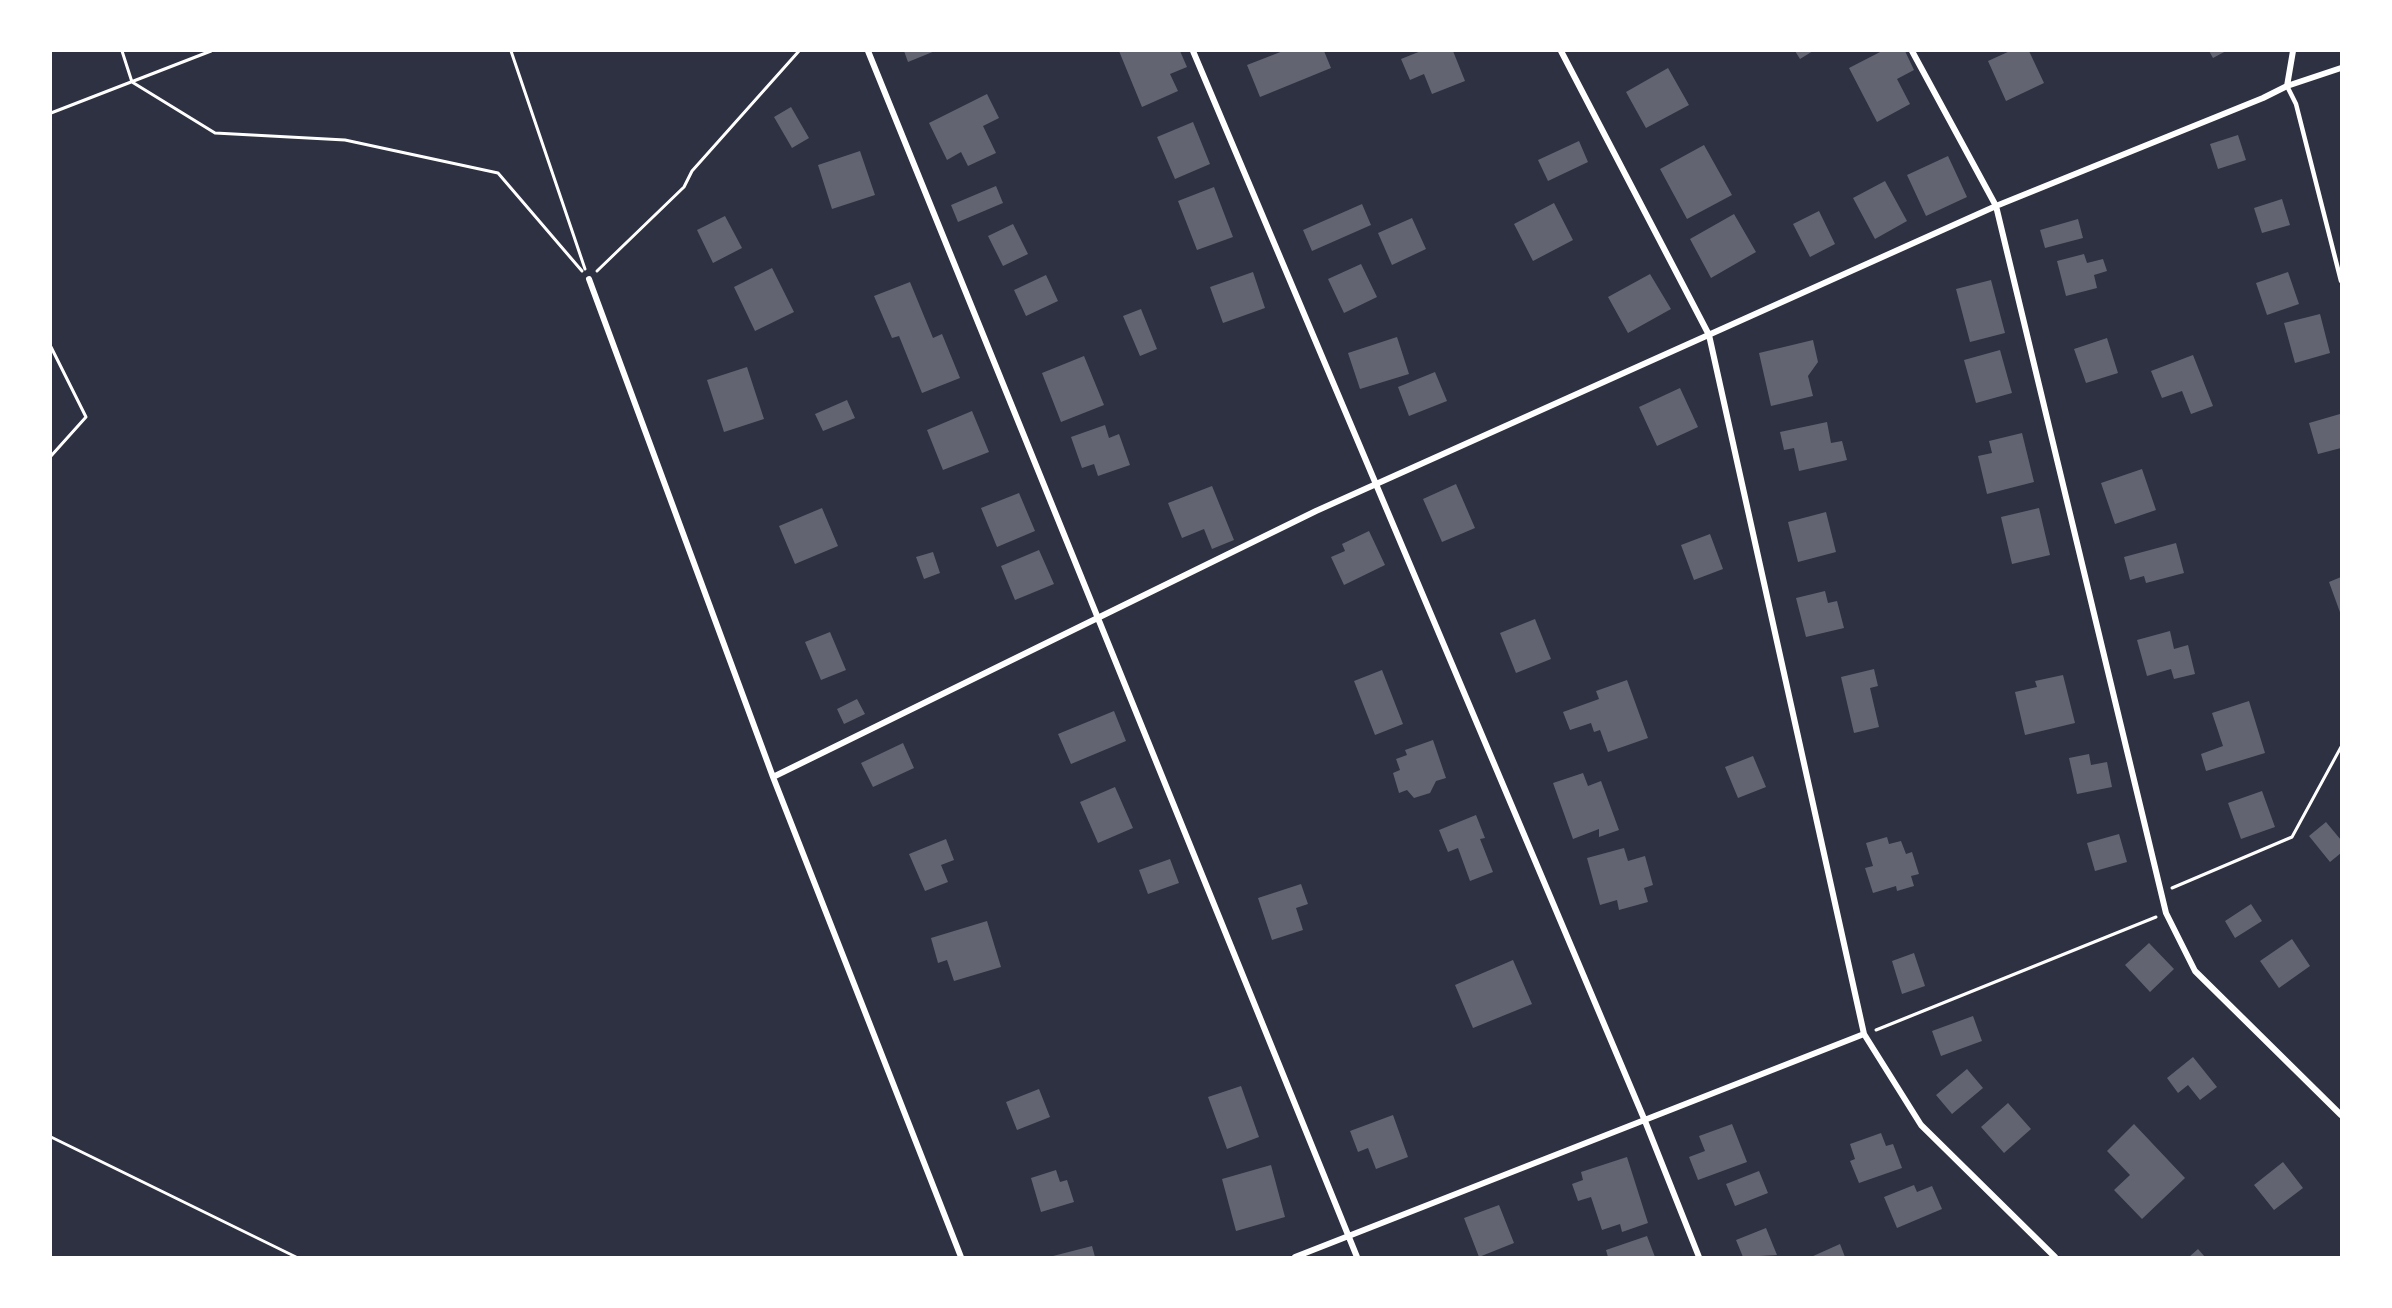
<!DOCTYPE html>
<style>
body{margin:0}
#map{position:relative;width:2392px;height:1308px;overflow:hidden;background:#2d3142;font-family:"DM Sans",sans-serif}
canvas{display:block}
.frame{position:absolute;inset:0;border:52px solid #fff;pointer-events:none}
</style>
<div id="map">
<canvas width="2392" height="1308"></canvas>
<div class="frame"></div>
</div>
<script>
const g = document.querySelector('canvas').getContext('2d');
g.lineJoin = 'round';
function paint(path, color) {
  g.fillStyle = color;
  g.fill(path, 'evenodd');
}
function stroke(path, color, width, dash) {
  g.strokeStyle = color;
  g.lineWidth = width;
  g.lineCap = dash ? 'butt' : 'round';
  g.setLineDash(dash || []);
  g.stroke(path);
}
paint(new Path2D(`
 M904,51H935L908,62Z
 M1119,51H1180L1187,67L1170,74L1178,91L1142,107Z
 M1283,51H1324L1331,68L1260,97L1247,65Z
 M1421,51H1453L1465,81L1432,94L1424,74L1410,80L1401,59Z
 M1795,51H1813L1800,59Z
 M1882,51H1905L1914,70L1897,79L1910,104L1877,122L1849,68Z
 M2010,51H2029L2044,83L2006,101L1988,61Z
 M2209,51H2226L2213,58Z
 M1668,68L1689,105L1646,128L1626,92Z
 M987,94L999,118L983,126L996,153L968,166L961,152L947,160L929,123Z
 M791,107L809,138L792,148L774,117Z
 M1193,122L1210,164L1175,179L1157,137Z
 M2238,135L2246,160L2218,169L2210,144Z
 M1579,141L1588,162L1548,181L1538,160Z
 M1704,145L1732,195L1687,219L1660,169Z
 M860,151L875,195L832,209L818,165Z
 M1948,156L1967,197L1926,216L1907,175Z
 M1885,181L1907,221L1875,239L1853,198Z
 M996,186L1003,203L958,222L951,205Z
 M1214,187L1233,237L1197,250L1178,201Z
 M2282,199L2290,225L2262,233L2254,208Z
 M1554,203L1573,240L1533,261L1514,224Z
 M1362,204L1371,225L1312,251L1303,230Z
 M1819,211L1835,244L1810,257L1793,224Z
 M1734,214L1756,252L1711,278L1690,239Z
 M725,216L742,248L713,263L697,230Z
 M1412,218L1426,249L1392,265L1378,233Z
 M2078,219L2083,238L2045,248L2040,230Z
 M1013,224L1028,254L1003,266L988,236Z
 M2084,254L2087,263L2103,259L2107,271L2094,275L2097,288L2066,296L2057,261Z
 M1361,264L1377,297L1344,313L1328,279Z
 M772,268L794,312L755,331L734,287Z
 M1253,272L1265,308L1223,323L1210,287Z
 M2288,272L2299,304L2267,315L2256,283Z
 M1650,274L1671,309L1628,333L1608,297Z
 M1046,275L1058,301L1026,316L1014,290Z
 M1991,280L2005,333L1970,342L1956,289Z
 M910,282L933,338L942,334L960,378L922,393L899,336L892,338L874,296Z
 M1141,309L1157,349L1140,356L1123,316Z
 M2320,314L2330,353L2295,363L2284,323Z
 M1397,337L1409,374L1360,389L1348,353Z
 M2107,338L2118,373L2086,383L2074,349Z
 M1813,340L1818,362L1808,376L1813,396L1771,406L1759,353Z
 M2000,350L2012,393L1976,403L1964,360Z
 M2193,355L2213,406L2191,414L2182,391L2162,398L2151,371Z
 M1084,356L1104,405L1061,422L1042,373Z
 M747,367L764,419L724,432L707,380Z
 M1435,372L1447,401L1409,416L1398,387Z
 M1680,388L1698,427L1657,446L1639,407Z
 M847,400L855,418L823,431L815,414Z
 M972,411L989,452L943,470L927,430Z
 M2340,414L2341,448L2318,454L2309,423Z
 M1827,422L1831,443L1842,441L1847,460L1799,471L1794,448L1784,450L1780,432Z
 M1105,425L1109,438L1119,434L1130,465L1098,476L1094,464L1082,468L1071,437Z
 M2022,433L2034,482L1987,494L1978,456L1992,453L1989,441Z
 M2142,469L2156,510L2115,524L2101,483Z
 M1456,484L1475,528L1442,542L1423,499Z
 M1212,486L1234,540L1212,549L1204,529L1182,538L1168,503Z
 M1019,493L1035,531L997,547L981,508Z
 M822,508L838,546L795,564L779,526Z
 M2039,508L2050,555L2012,564L2001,517Z
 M1826,512L1836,552L1798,562L1788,522Z
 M1369,531L1385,565L1344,585L1331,557L1345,551L1342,544Z
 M1710,534L1723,569L1694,580L1681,545Z
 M2176,543L2184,573L2146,583L2144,576L2130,580L2124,557Z
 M1039,550L1054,584L1015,600L1001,566Z
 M933,552L940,573L924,579L916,557Z
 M2341,577V615L2329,582Z
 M1825,591L1828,603L1837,601L1844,628L1806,637L1796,598Z
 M1535,619L1551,659L1516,673L1500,633Z
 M2170,631L2174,649L2188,645L2195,674L2174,679L2171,669L2147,676L2137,640Z
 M830,632L846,670L821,680L805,642Z
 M1874,669L1878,686L1870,688L1879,727L1854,733L1841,677Z
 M1382,670L1403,724L1375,735L1354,681Z
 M2063,675L2075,723L2025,735L2015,692L2037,687L2035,681Z
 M1627,680L1648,738L1608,752L1600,730L1594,732L1591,723L1570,730L1563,712L1599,699L1596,691Z
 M857,699L865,714L844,724L837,709Z
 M2249,701L2265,753L2206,771L2201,754L2223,746L2212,713Z
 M1114,711L1126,741L1071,764L1058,734Z
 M1433,740L1446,778L1436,781L1430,793L1414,798L1407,790L1399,793L1393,773L1400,770L1396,759L1407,755L1405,750Z
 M903,743L914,768L873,787L861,763Z
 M2089,754L2091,765L2107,762L2112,787L2077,794L2069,758Z
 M1753,756L1766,787L1738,798L1725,767Z
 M1583,773L1588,786L1601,781L1619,830L1599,837V829L1573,839L1553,783Z
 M1115,787L1133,828L1098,843L1080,802Z
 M2262,791L2275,827L2241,839L2228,803Z
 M1476,815L1485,838L1480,839L1493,872L1470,881L1458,848L1448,852L1439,830Z
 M2326,822L2341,840V853L2330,862L2309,836Z
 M2119,834L2127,862L2095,871L2087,843Z
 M1887,837L1889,844L1901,841L1906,854L1912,852L1919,874L1911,876L1914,886L1897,891L1896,886L1873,893L1865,868L1873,866L1866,843Z
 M946,839L954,860L941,865L948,882L925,891L909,854Z
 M1624,848L1628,861L1645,856L1653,885L1644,888L1648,902L1619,910L1617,900L1600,905L1587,858Z
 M1170,859L1179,883L1148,894L1139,870Z
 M1301,884L1308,904L1296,908L1303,930L1272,940L1258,898Z
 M2251,904L2262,921L2235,938L2225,921Z
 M987,921L1001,967L954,981L947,960L938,963L931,938Z
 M2292,939L2310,966L2279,988L2260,961Z
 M2149,943L2174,969L2150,992L2125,965Z
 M1914,953L1925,986L1902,994L1892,961Z
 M1513,960L1532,1004L1473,1028L1455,985Z
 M1973,1016L1982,1041L1941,1056L1932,1031Z
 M2193,1057L2217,1087L2200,1100L2188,1085L2178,1093L2167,1078Z
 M1967,1069L1983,1088L1952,1114L1936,1095Z
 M1241,1086L1259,1137L1227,1149L1208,1097Z
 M1039,1089L1050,1117L1017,1130L1006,1102Z
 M2008,1103L2031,1129L2004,1153L1981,1127Z
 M1393,1115L1408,1157L1376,1169L1368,1148L1358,1152L1350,1131Z
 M1732,1124L1747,1162L1698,1180L1689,1157L1705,1151L1699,1136Z
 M2134,1124L2185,1178L2142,1219L2114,1190L2130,1175L2107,1151Z
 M1881,1133L1886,1146L1893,1144L1902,1168L1859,1183L1850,1161L1855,1159L1850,1144Z
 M1627,1157L1648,1223L1622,1232L1620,1224L1602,1230L1591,1197L1578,1201L1572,1184L1583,1180L1581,1172Z
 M2283,1162L2303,1188L2274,1210L2254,1185Z
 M1271,1165L1285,1217L1236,1231L1222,1179Z
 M1056,1170L1060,1182L1067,1180L1074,1202L1041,1212L1031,1178Z
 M1759,1171L1768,1193L1735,1206L1726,1184Z
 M1914,1185L1917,1192L1932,1186L1942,1209L1897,1228L1884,1197Z
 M1499,1205L1514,1243L1479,1257L1464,1218Z
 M1766,1228L1777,1255L1743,1257L1736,1240Z
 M1647,1236L1655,1257H1608L1606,1250Z
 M1840,1244L1845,1257H1811Z
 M1092,1246L1095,1257H1053V1256Z
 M2198,1249L2205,1257H2189Z`), '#626471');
stroke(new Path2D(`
 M122,51L132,82L215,133L345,140L498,173L582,271
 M511,51L585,269
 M51,113L211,51
 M597,271L684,187L692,171L799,51
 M51,347L86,417L51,456
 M2172,888L2292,837L2341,747
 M1876,1030L2156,917
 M51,1137L296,1257`), '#fff', 3);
stroke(new Path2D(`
 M2287,86L2296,104L2341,281`), '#fff', 4.5);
stroke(new Path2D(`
 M868,51L1357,1257
 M1193,51L1645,1121L1699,1257
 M1561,51L1709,335L1864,1034L1921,1125L2055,1257
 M1912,51L1996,206L2166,913L2195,971L2341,1115
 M2287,86L2341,68
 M589,279L773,777L961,1257
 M773,777L1316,511L1996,206L2263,98L2287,86L2293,51
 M1295,1257L1864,1034`), '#fff', 6);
</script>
